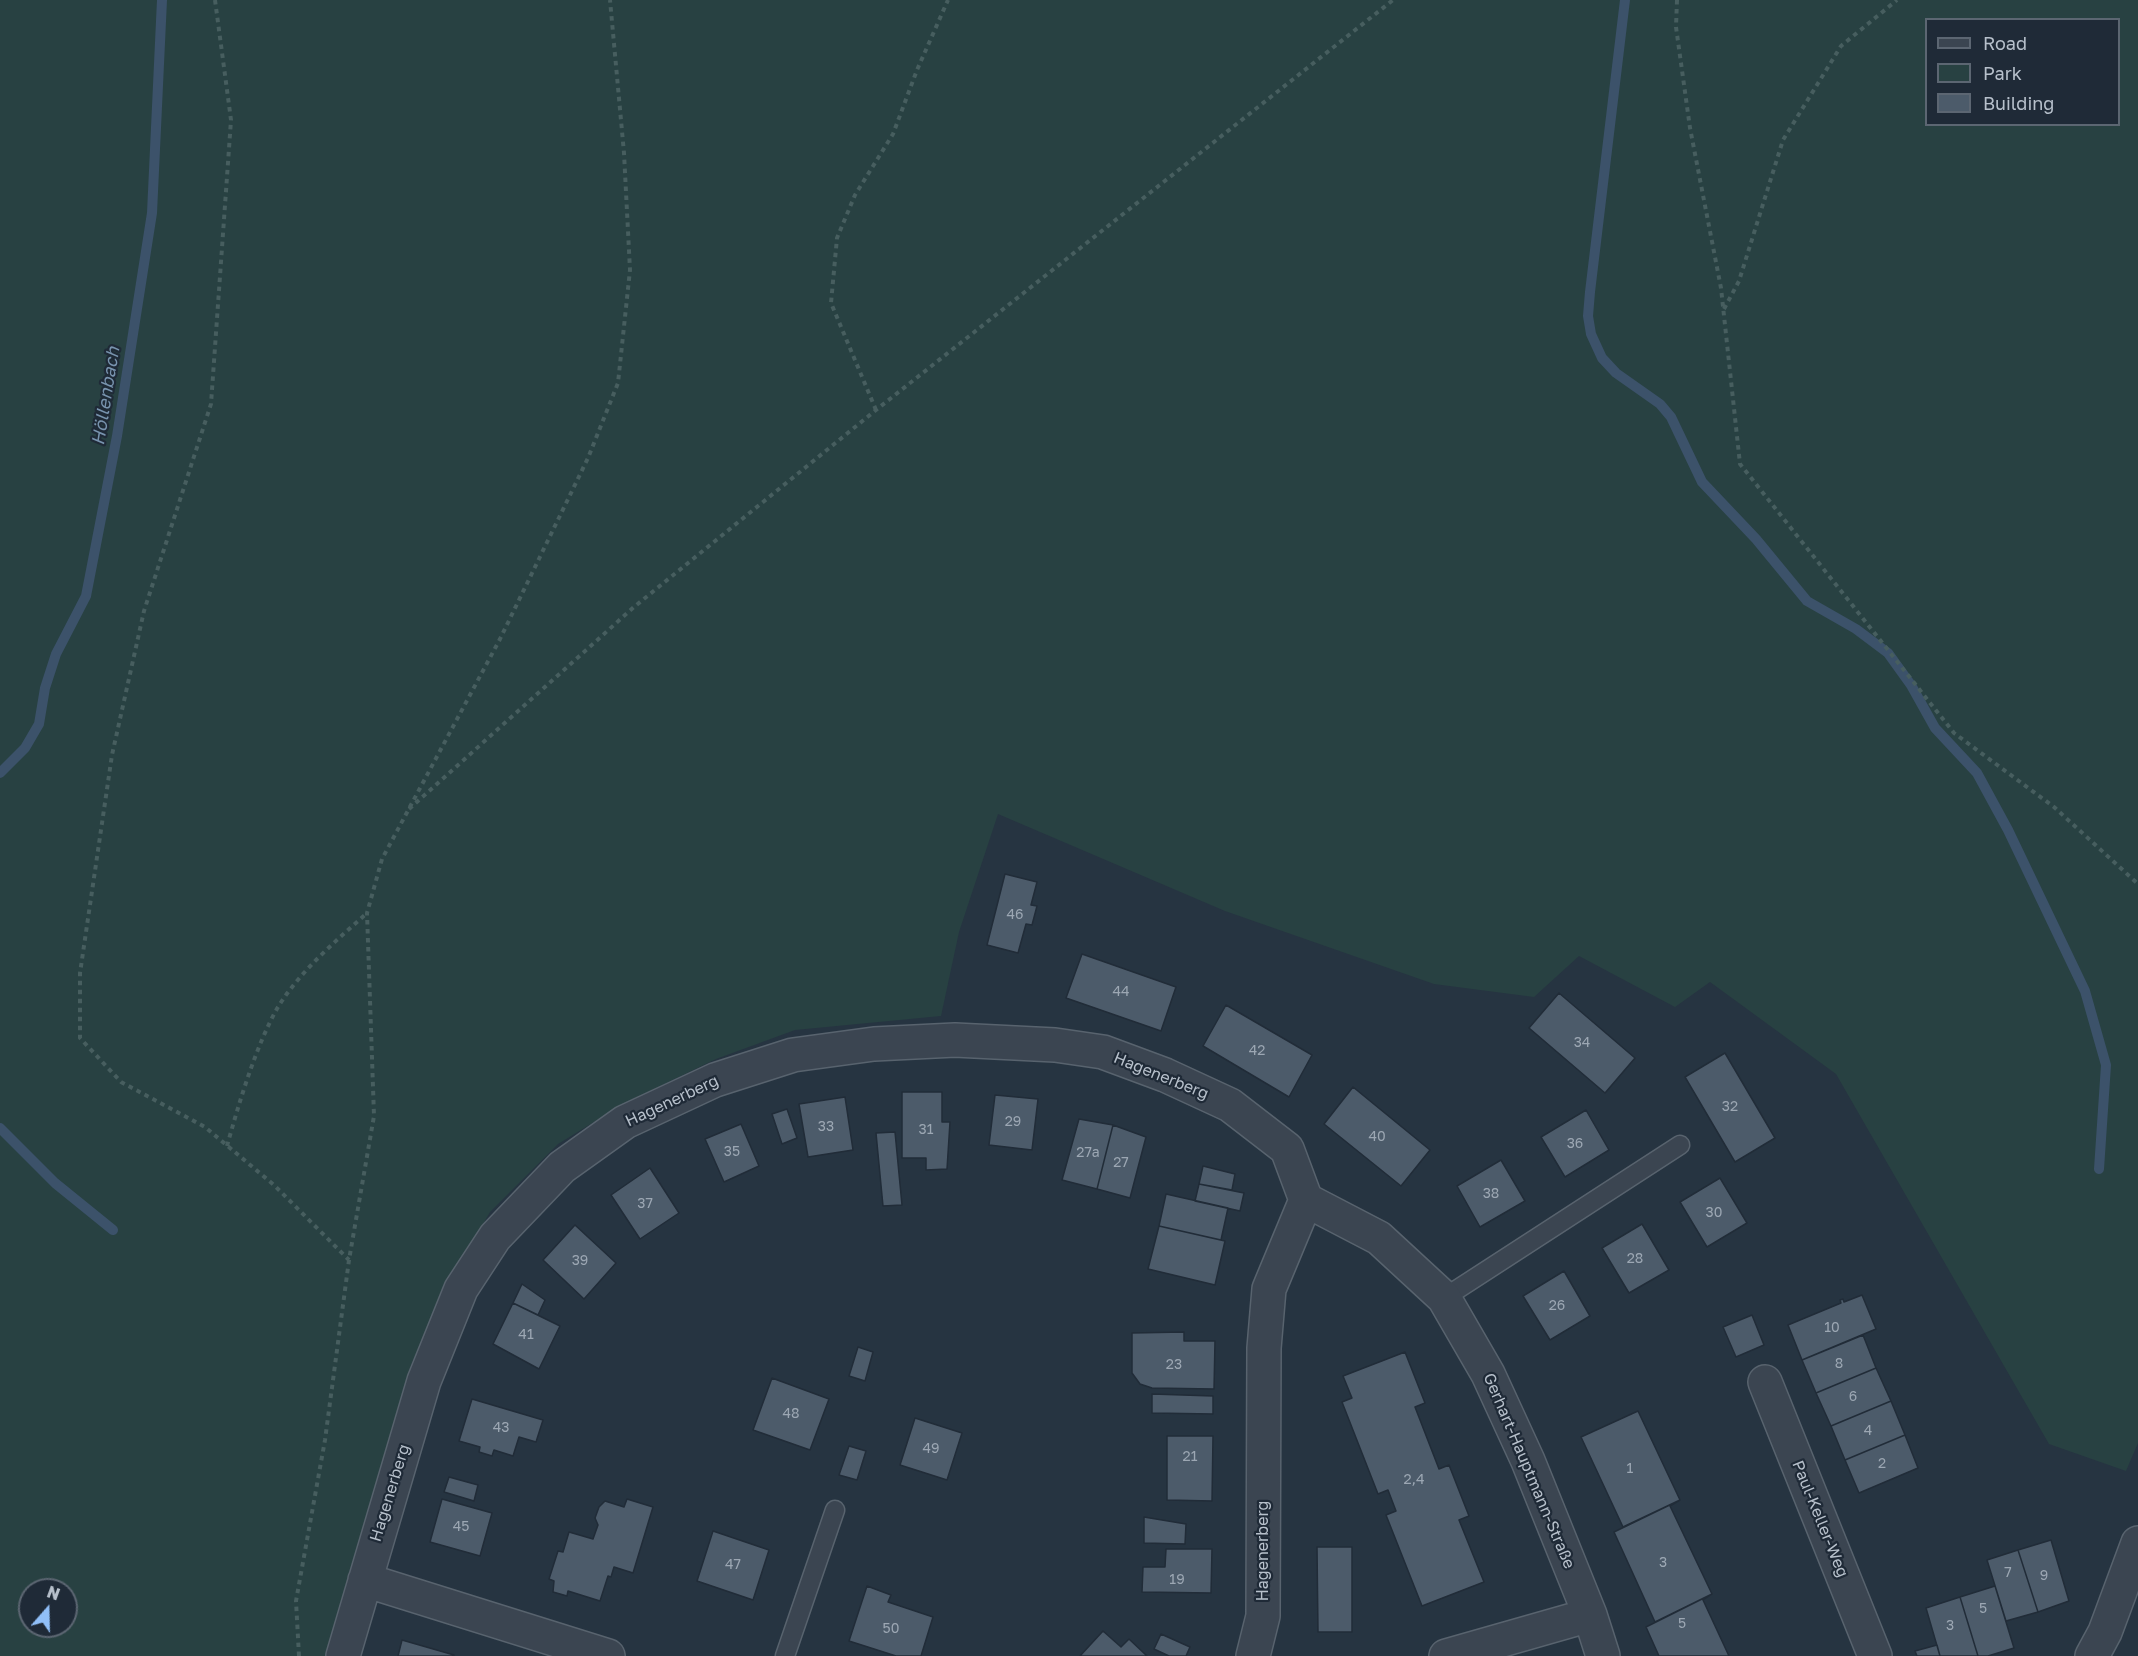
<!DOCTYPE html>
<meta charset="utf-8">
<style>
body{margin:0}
#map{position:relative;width:2138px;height:1656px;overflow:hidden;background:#263441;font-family:"Golos Text",sans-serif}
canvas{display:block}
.legend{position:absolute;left:1925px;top:18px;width:195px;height:108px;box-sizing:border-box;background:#1f2a37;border:2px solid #5c6672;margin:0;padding:8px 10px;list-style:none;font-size:18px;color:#b7c0cb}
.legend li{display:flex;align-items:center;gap:12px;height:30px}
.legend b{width:30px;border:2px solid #5c6672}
.north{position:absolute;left:18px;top:1578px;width:60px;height:60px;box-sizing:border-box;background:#1f2a37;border:2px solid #5c6672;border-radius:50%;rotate:20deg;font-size:16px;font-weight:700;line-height:24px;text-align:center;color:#b7c0cb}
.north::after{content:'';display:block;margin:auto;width:21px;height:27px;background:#90bff8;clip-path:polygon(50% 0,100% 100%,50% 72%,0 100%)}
</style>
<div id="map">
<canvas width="2138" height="1656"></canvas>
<ul class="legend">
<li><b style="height:8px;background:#3b4551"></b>Road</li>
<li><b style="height:16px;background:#284142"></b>Park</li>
<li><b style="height:16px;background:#4c5b6a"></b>Building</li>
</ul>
<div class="north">N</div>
</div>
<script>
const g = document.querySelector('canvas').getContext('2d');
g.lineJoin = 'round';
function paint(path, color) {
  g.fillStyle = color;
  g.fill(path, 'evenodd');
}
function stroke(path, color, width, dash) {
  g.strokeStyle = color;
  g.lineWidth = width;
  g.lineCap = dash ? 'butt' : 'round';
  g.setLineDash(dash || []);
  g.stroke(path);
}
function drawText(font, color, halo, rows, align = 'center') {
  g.font = font + ' "Golos Text",sans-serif';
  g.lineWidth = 4.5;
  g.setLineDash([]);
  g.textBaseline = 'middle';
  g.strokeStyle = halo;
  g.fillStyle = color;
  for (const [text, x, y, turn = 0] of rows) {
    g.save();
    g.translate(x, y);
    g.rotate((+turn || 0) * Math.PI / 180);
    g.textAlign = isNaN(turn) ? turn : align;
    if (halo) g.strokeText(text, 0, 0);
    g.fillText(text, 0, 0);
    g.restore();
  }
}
paint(new Path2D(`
 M0,0H2138V1443L2126,1471L2049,1444L1836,1074L1710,982L1675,1007L1579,956L1534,997L1434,984L1225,911L998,814L959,932L941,1016L795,1030L716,1059L625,1103L558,1144L490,1212L453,1276L411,1365L329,1656H0ZM1926,20H2118V124H1926ZM30,1590H66V1626H30Z`), '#284142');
stroke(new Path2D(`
 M1625,0L1590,292L1588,316L1591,334L1602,358L1616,373L1660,404L1671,417L1702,482L1756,539L1807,601L1856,629L1888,653L1911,685L1935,728L1977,773L2008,830L2085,991L2106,1065L2099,1169
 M0,773L25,748L39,724L45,688L56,654L86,596L117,436L152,213L162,0
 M0,1128L55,1183L113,1230`), '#3c526a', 10);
const building = new Path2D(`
 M1005,874L1037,882L1031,905L1037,906L1032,925L1026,924L1018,953L987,945Z
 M1082,954L1176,987L1161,1031L1066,998Z
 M1559,993L1635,1058L1605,1093L1529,1028Z
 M1226,1005L1312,1055L1289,1097L1203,1046Z
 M1725,1053L1775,1138L1735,1162L1685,1077Z
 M1353,1087L1430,1150L1401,1186L1324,1124Z
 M902,1092H942V1122H950L947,1169L926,1170V1158H902Z
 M995,1095L1038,1099L1032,1150L989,1145Z
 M845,1097L853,1150L808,1157L799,1104Z
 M787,1109L797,1138L782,1144L772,1114Z
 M1586,1110L1609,1150L1565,1177L1541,1137Z
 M1079,1119L1113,1125L1097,1189L1062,1180Z
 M741,1124L759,1166L724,1182L705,1139Z
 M1113,1125L1146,1137L1130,1198L1097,1189Z
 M895,1132L902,1205L883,1206L876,1133Z
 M1501,1160L1525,1201L1480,1227L1457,1186Z
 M1203,1166L1235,1174L1232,1190L1199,1184Z
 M650,1168L679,1213L640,1239L611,1195Z
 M1720,1178L1747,1223L1707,1247L1680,1202Z
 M1199,1184L1244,1193L1240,1211L1195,1201Z
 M1166,1194L1228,1208L1221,1240L1159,1226Z
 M1642,1224L1669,1270L1629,1293L1602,1248Z
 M575,1225L616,1263L584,1299L543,1260Z
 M1159,1226L1225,1241L1215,1285L1148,1269Z
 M1564,1271L1590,1316L1550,1340L1523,1296Z
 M522,1284L545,1300L538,1315L513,1303Z
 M1862,1295L1876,1329L1802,1360L1788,1325L1841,1303L1840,1300L1843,1299L1844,1302Z
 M513,1303L560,1326L539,1369L493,1344Z
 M1752,1315L1764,1345L1736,1357L1723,1327Z
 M1184,1332V1341H1215L1214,1389L1152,1388L1140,1384L1132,1373V1333Z
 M1863,1335L1876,1368L1816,1393L1802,1360Z
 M858,1347L873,1352L865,1381L849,1376Z
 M1405,1352L1425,1403L1415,1407L1439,1469L1449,1465L1469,1516L1459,1520L1484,1582L1422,1606L1386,1515L1396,1511L1388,1490L1378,1494L1342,1402L1352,1398L1343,1376Z
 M1876,1368L1891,1401L1831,1426L1816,1393Z
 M772,1378L829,1399L810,1450L753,1430Z
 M1152,1394L1213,1396V1414L1152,1413Z
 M472,1399L543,1420L536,1442L519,1437L513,1456L494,1450L492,1456L479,1452L480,1447L459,1441Z
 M1891,1401L1905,1435L1845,1460L1831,1426Z
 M1638,1411L1680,1500L1623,1527L1581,1437Z
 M915,1418L962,1433L947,1480L900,1465Z
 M1905,1435L1918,1468L1859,1493L1845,1460Z
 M1167,1436H1213L1212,1501L1167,1500Z
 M849,1446L866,1451L857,1480L839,1475Z
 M449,1477L478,1485L474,1501L444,1492Z
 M442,1499L492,1513L480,1556L430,1542Z
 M627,1499L653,1507L633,1573L614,1567L611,1577L608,1576L600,1601L568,1591L567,1596L553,1592L554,1581L549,1579L558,1551L563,1552L569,1532L593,1539L598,1525L595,1518L599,1507L605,1501L624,1507Z
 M1680,1500L1670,1506L1712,1594L1655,1622L1614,1532Z
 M1144,1517L1186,1524L1185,1544L1144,1543Z
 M713,1531L769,1550L753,1600L697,1581Z
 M2051,1540L2069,1601L2038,1612L2018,1550Z
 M1317,1547H1352V1632H1318Z
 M1166,1549H1212L1211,1593L1142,1592L1143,1567H1165Z
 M2018,1550L2038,1612L2006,1621L1987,1560Z
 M867,1586L891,1595L888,1602L933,1617L921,1656H896L849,1641Z
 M1995,1586L2014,1648L1988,1656H1978L1960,1597Z
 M1712,1594L1703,1600L1729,1656H1659L1646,1627Z
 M1960,1597L1978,1656H1940L1926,1608Z
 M1103,1631L1121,1647L1129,1639L1147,1656H1080Z
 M1161,1634L1190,1647L1186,1656H1169L1154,1649Z
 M402,1640L454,1655V1656H398Z
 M1937,1645L1940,1656H1917L1915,1651Z`);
paint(building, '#4c5b6a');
stroke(building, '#212c38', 1.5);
const service = new Path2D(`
 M1444,1298L1680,1145
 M785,1656L835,1510`);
const minor = new Path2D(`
 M1765,1382L1875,1656
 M365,1580L608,1656
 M343,1656L424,1381L461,1289L495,1237L562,1167L625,1122L715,1080L793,1055L874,1044L955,1040L1055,1045L1103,1052L1165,1075L1230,1105L1287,1149L1306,1200L1379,1238L1444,1298L1488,1374L1528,1461L1590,1615L1603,1656
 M1253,1656L1263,1616L1264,1348L1269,1289L1306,1200
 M1446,1656L1590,1615
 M2092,1656L2105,1632L2138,1543`);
stroke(service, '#58636e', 21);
stroke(minor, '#58636e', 36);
stroke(new Path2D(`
 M215,0L231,120L211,404L144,611L112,755L80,973V1038L121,1082L205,1127L274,1185L349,1260
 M1677,0L1676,27L1690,128L1721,288L1740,464L1954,733L2054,807L2138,884
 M1724,309L1739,281L1783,140L1841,46L1897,0
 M876,410L831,303L837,238L855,195L893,134L917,70L948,0
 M409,809L634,607L876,410L1393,0
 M227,1146C239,1103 256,1045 278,1007C301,970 336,941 367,913
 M299,1656L296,1601L325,1440L349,1260L374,1116L367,913L382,859L500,639L588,458L618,383L630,270L624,153L610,0`), '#475e5f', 4, [4.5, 4.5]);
stroke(service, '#3b4551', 18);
stroke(minor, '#3b4551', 33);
drawText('14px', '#9ca7b3', null, [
 ["46",1015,915],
 ["44",1121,992],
 ["34",1582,1043],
 ["42",1257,1051],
 ["32",1730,1107],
 ["29",1013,1122],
 ["33",826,1127],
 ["31",926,1130],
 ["40",1377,1137],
 ["36",1575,1144],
 ["35",732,1152],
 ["27a",1088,1153],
 ["27",1121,1163],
 ["38",1491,1194],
 ["37",645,1204],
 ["30",1714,1213],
 ["28",1635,1259],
 ["39",580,1261],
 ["26",1557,1306],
 ["10",1832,1328],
 ["41",526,1335],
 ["8",1839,1364],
 ["23",1174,1365],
 ["6",1853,1397],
 ["48",791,1414],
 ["43",501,1428],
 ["4",1868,1431],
 ["49",931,1449],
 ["21",1190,1457],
 ["2",1882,1464],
 ["1",1630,1469],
 ["2,4",1414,1480],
 ["45",461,1527],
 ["3",1663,1563],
 ["47",733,1565],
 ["7",2008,1573],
 ["9",2044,1576],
 ["19",1177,1580],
 ["5",1983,1609],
 ["5",1682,1624],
 ["3",1950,1626],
 ["50",891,1629]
]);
drawText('16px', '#b7c0cb', '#1f2a37', [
 ["Hagenerberg",1161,1076,22],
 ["Hagenerberg",672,1101,-25],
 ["Gerhart-Hauptmann-Straße",1529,1471,67],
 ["Hagenerberg",390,1493,-73],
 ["Paul-Keller-Weg",1820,1519,68],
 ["Hagenerberg",1263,1551,-90]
]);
drawText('italic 18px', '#7893ae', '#1f2a37', [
 ["Höllenbach",106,396,-81]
]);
</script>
